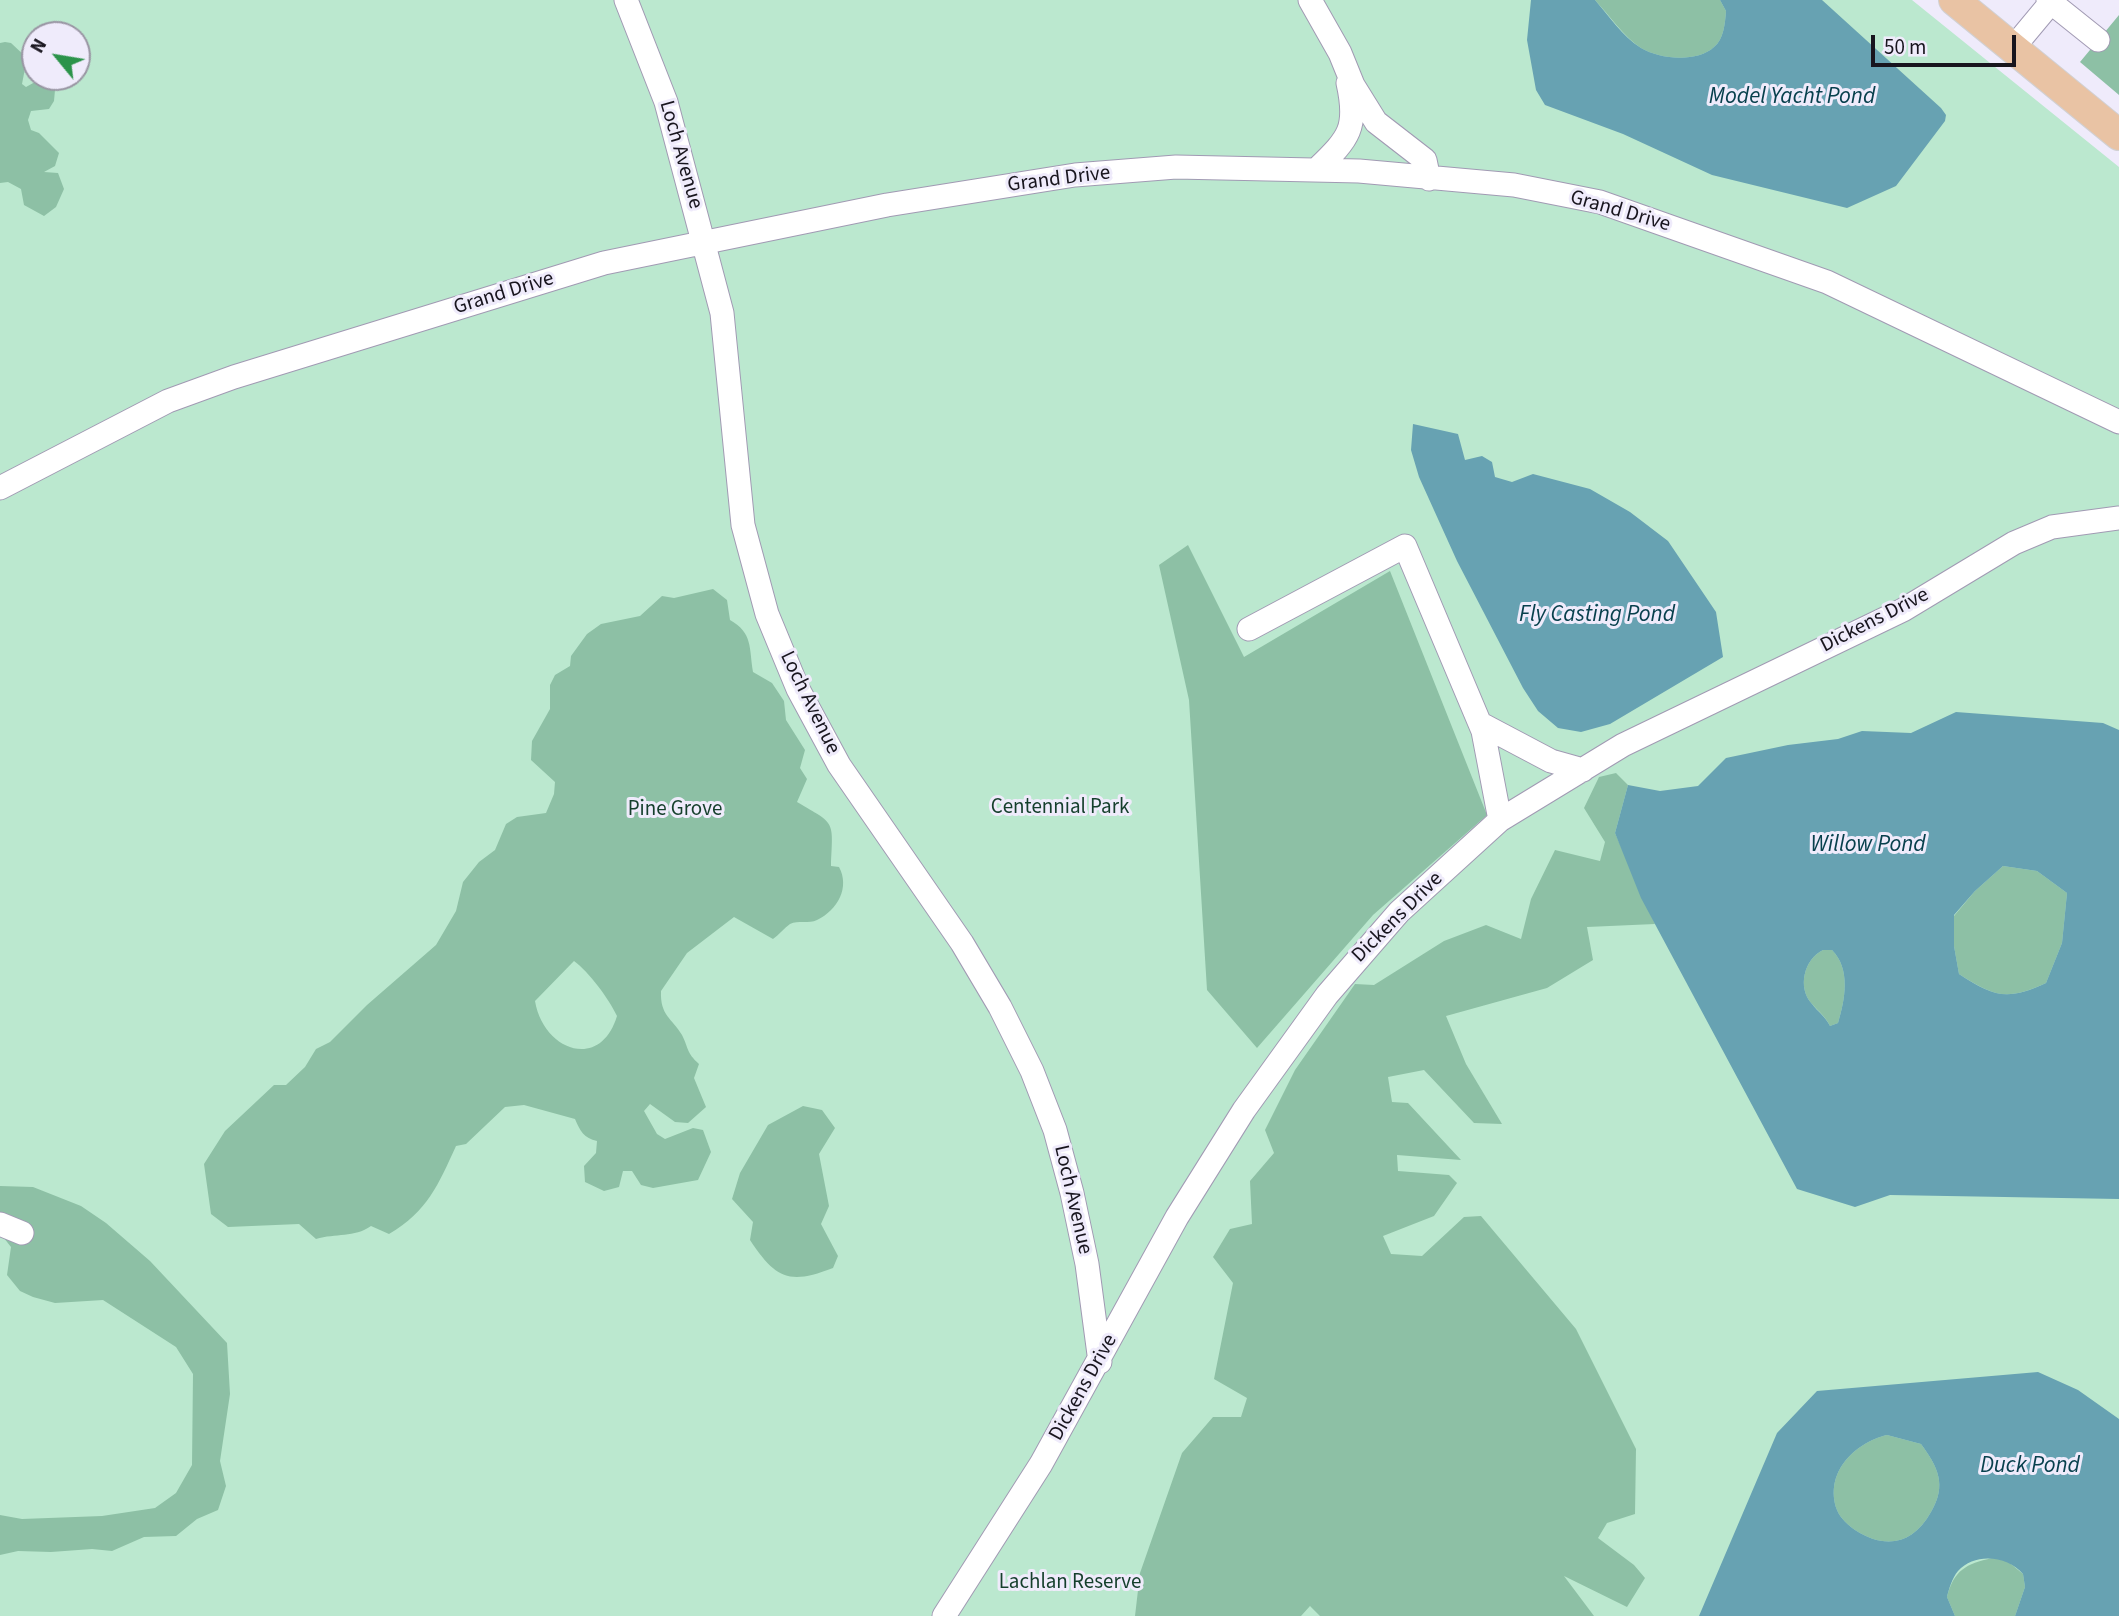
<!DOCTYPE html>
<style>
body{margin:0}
#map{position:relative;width:2119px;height:1616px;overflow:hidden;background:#efebfb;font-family:"Source Sans 3",sans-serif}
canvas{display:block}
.north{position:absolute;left:21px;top:21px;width:70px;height:70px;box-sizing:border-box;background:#efebfb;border:2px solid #9995a3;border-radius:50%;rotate:300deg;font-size:19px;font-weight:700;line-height:28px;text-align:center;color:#18151e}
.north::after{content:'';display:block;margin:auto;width:24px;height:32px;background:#2b934a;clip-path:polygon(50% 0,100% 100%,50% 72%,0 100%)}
.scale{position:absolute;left:1871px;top:35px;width:145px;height:32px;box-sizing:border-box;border:4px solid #18151e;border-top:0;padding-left:9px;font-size:21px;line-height:24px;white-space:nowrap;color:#18151e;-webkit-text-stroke:5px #efebfb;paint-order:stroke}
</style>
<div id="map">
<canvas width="2119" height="1616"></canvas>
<div class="north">N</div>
<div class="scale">50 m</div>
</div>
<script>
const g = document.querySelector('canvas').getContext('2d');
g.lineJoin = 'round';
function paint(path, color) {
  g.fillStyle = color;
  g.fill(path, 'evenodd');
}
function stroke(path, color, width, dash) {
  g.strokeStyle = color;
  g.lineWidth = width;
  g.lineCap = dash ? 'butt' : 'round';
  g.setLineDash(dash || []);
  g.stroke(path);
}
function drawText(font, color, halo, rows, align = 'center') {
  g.font = font + ' "Source Sans 3",sans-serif';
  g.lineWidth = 6;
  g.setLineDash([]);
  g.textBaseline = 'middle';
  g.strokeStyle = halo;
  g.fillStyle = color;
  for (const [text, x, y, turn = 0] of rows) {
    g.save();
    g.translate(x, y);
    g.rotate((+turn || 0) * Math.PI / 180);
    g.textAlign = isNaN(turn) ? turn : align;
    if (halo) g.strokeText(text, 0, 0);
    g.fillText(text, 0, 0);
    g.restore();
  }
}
paint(new Path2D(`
 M0,0H1912L2119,167V1616H0ZM35,35H77V77H35Z`), '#bbe8cf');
paint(new Path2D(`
 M1595,0H1720L1726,11C1725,23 1724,39 1714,47C1697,63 1659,59 1641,48C1623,36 1610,16 1595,0Z
 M2119,15V95L2080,62Z
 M5,42L11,43L27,58L22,84L26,87L35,82L55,90L54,101L49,109L31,111L28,120L31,130L39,133L59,153L55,166L44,172L58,173L64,189L56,207L44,216L24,205L21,189L8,182L0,183V43Z
 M1188,545L1244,657L1390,571L1487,815L1373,915L1257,1048L1207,990L1189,700L1159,565Z
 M713,589L727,600L730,620C753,633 749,648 753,672L772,683L784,701L786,720L805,750L800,768L807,779L797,802C836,825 833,819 831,866L839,867C850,887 838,910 817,920C809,924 798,920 790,924C784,928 779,935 773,939L734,917L687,953L661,991C660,1016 672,1018 682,1035C689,1049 686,1052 699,1064L694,1078L706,1107L688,1123L675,1122L650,1104L644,1111L657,1134L665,1139L693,1128L703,1130L711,1152L698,1180L653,1188L641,1185L632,1171H623L619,1187L604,1191L585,1182L584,1166L596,1153L597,1141C584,1138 580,1131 575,1119L524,1105L505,1107L466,1144L456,1146C438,1185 428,1211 389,1234L371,1226C354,1238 336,1233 316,1239L299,1224L228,1227L211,1214L204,1164L225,1131L274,1085H286L305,1067L316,1049L330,1042L367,1005L436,945L456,911L463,882L479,862L495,850L506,824L517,817L546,813L554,794L555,782L531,760L532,741L550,709V685L555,675L570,666L571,656L587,634L601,624L640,616L662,596L674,598ZM574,961C589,972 609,999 617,1016C600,1072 543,1050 535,1001Z
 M1616,773L1628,785L1615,833L1655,924L1587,927L1593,960L1547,988L1446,1016L1466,1064L1502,1124L1474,1123L1424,1070L1388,1077L1392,1102L1408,1103L1461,1160L1397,1155L1398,1171L1449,1175L1457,1183L1434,1216L1383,1236L1391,1254L1422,1256L1464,1217L1481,1216L1576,1329L1636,1449L1635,1514L1607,1523L1598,1538L1634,1565L1645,1578L1627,1607L1564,1576L1594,1616H1320L1310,1606L1301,1616H1135L1140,1573L1182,1453L1213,1417H1241L1247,1398L1214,1379L1233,1283L1213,1257L1230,1229L1252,1224L1250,1181L1274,1153L1265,1130L1295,1070L1355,984L1374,985L1444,941L1486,925L1521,939L1531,899L1555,850L1600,861L1605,842L1584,808L1599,777Z
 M2003,866L2037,871L2067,893L2062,943L2046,983C2006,1001 1995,997 1959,974L1954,946V916L1975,891Z
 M1823,950H1832C1851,969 1845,1000 1838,1023L1830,1026C1825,1016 1819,1012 1812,1004C1797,988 1804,959 1823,950Z
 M803,1106L822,1110L835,1128L819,1154L829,1206L821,1224L838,1256L833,1268C789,1285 776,1279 750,1240L753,1222L732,1199L740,1173L768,1125Z
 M0,1186L33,1187L81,1206L106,1223L150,1261L227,1343L230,1394L220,1461L226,1486L218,1510L197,1519L176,1536L144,1537L112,1551L92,1549L51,1552L18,1551L0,1555V1515L22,1519L102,1516L155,1508L176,1493L192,1465L193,1374L176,1347L103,1300L55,1303L33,1297L20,1291L7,1275L11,1247L0,1233Z
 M1887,1435L1921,1444C1938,1467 1947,1485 1931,1512C1913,1544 1886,1550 1855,1530C1849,1526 1840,1518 1837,1510C1824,1473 1854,1443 1887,1435Z
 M1992,1558L2005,1559L2023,1574L2025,1587L2015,1616H1955L1947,1597C1954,1570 1966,1564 1992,1558Z`), '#8dc0a5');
paint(new Path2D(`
 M1531,0H1595C1609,16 1622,36 1641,48C1659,59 1697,63 1714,47C1724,39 1725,23 1726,11L1720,0H1822L1941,108L1946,115L1945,121L1896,186L1847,208L1712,175L1623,134L1545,105L1536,90L1527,40Z
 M1413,424L1458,434L1465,460L1482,456L1492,462L1495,477L1512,482L1533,474L1590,489L1630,512L1668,541L1716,612L1723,657L1610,724L1581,732L1558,728L1538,711L1523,688L1457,561L1419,477L1411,450Z
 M1956,712L2103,723L2119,730V1199L1890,1195L1855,1207L1797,1189L1641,898L1615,833L1628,785L1660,791L1698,786L1726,758L1788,745L1838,739L1862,731L1911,733ZM2003,866L2037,871L2067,893L2062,943L2046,983C2007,1001 1994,997 1959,974L1954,946V915L1975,891ZM1823,950H1832C1851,969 1845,1000 1838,1023L1830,1026C1825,1016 1818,1012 1812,1004C1797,988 1804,959 1823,950Z
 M2038,1372L2078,1390L2119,1419V1616H2015L2025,1587L2023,1574C2008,1556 1975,1552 1958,1571C1952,1578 1949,1589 1947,1597L1955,1616H1699L1777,1433L1817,1391ZM1887,1435L1921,1444C1938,1467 1947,1485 1931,1512C1913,1544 1886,1550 1855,1530C1849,1526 1840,1518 1837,1510C1824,1473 1854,1443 1887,1435Z`), '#67a2b2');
const minor = new Path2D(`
 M626,0L666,102L722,313L743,525L767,614L798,689L839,765L962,943L1000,1007L1032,1071L1055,1130L1072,1193L1087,1264L1100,1362
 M1310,0L1340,53L1353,85L1376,122L1425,160L1429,179
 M2048,0L2098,40
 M2013,48L2053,0
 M1318,168C1349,138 1358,128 1348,83
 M0,488L168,401L234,377L604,263L887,205L1075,175L1176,167L1359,171L1514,185L1600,202L1827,282L2119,422
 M1249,629L1405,546L1483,731L1500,820
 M1481,724L1551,761L1583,770
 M0,1224L22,1233
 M944,1616L1041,1464L1177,1217L1244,1110L1327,995L1399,912L1500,820L1623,745L1903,610L2014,543L2052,527L2119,518`);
const major = new Path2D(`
 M1954,0L2119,135`);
stroke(minor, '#a19ab3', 25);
stroke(major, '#d1d0d2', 32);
stroke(minor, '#fff', 23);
stroke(major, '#e9c3a4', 30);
drawText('21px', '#18151e', '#efebfb', [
 ["Loch Avenue",680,155,74],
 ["Grand Drive",1059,180,-7],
 ["Grand Drive",1620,212,16],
 ["Grand Drive",504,294,-17],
 ["Dickens Drive",1875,621,-27],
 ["Loch Avenue",809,703,64],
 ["Dickens Drive",1398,918,-45],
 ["Loch Avenue",1072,1200,77],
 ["Dickens Drive",1084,1388,-61]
]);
drawText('21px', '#153f2c', '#efebfb', [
 ["Centennial Park",1060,808],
 ["Pine Grove",675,810],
 ["Lachlan Reserve",1070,1583]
]);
drawText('italic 23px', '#08404d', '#efebfb', [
 ["Model Yacht Pond",1792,98],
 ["Fly Casting Pond",1597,616],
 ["Willow Pond",1868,846],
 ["Duck Pond",2030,1467]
]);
</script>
